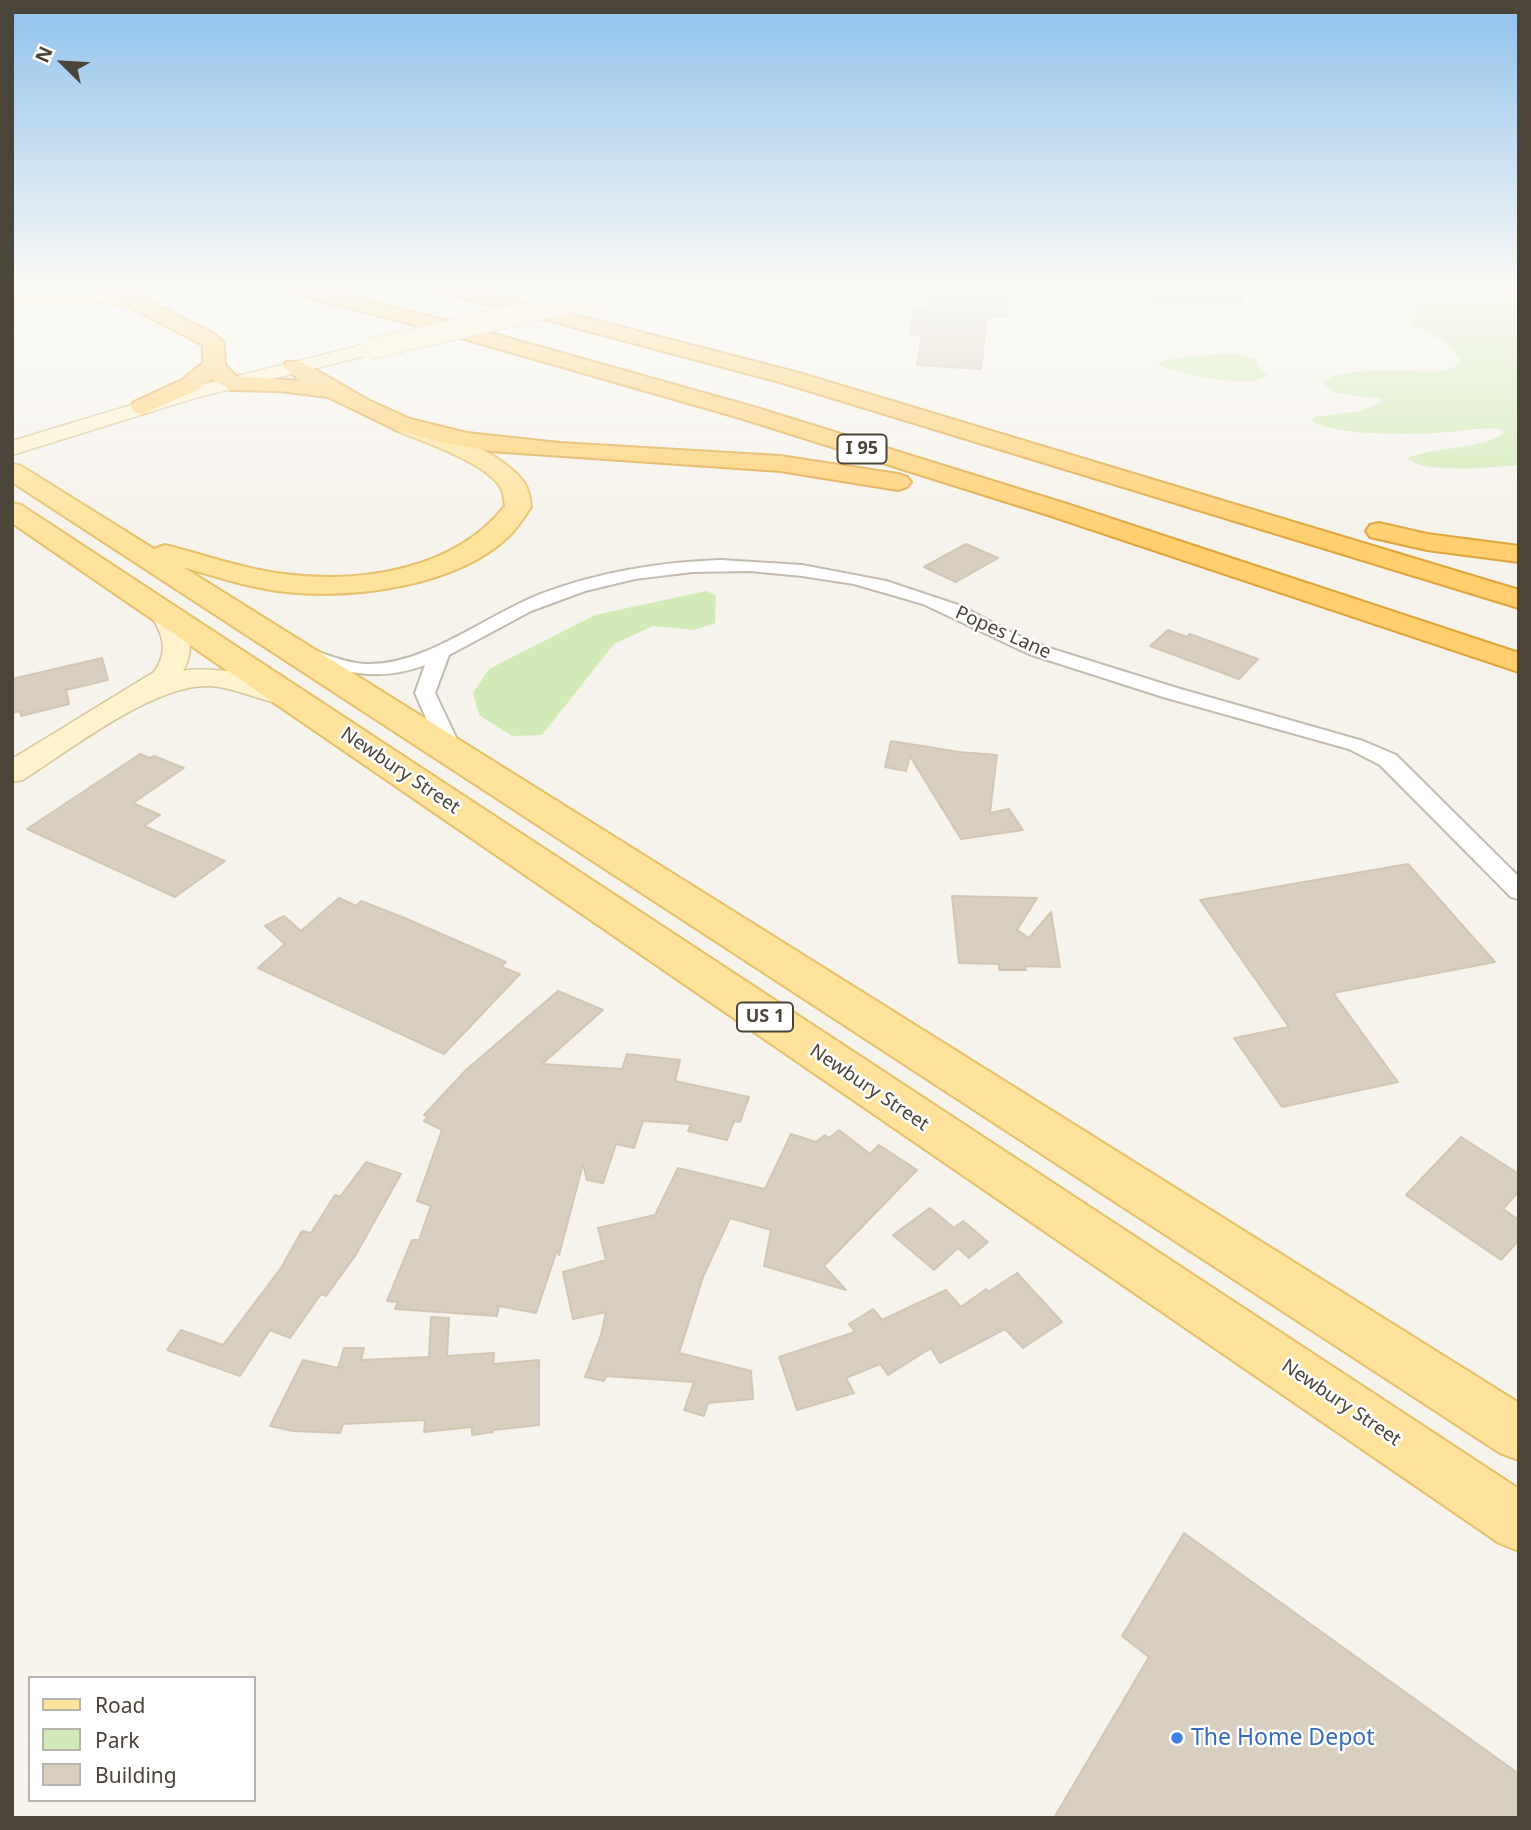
<!DOCTYPE html>
<style>
body{margin:0}
#map{position:relative;width:1531px;height:1830px;overflow:hidden;background:#f6f3ec;font-family:"Noto Sans",sans-serif}
canvas{display:block}
.frame{position:absolute;inset:0;border:14px solid #4b4439;pointer-events:none}
.legend{position:absolute;left:28px;top:1676px;width:228px;height:126px;box-sizing:border-box;background:#fff;border:2px solid #b7b4b0;margin:0;padding:9px 12px;list-style:none;font-size:21px;color:#4b4439}
.legend li{display:flex;align-items:center;gap:14px;height:35px}
.legend b{width:35px;border:2px solid #b7b4b0}
.north{position:absolute;left:28px;top:28px;width:70px;height:70px;-webkit-text-stroke:5px #fff;paint-order:stroke;rotate:294deg;font-size:19px;font-weight:700;line-height:28px;text-align:center;color:#4b4439}
.north::after{content:'';display:block;margin:auto;width:24px;height:32px;background:#4b4439;clip-path:polygon(50% 0,100% 100%,50% 72%,0 100%)}
</style>
<div id="map">
<canvas width="1531" height="1830"></canvas>
<div class="frame"></div>
<ul class="legend">
<li><b style="height:9px;background:#ffe39c"></b>Road</li>
<li><b style="height:19px;background:#d2eab5"></b>Park</li>
<li><b style="height:19px;background:#d8cfc1"></b>Building</li>
</ul>
<div class="north">N</div>
</div>
<script>
const g = document.querySelector('canvas').getContext('2d');
g.lineJoin = 'round';
function paint(path, color) {
  g.fillStyle = color;
  g.fill(path, 'evenodd');
}
function stroke(path, color, width, dash) {
  g.strokeStyle = color;
  g.lineWidth = width;
  g.lineCap = dash ? 'butt' : 'round';
  g.setLineDash(dash || []);
  g.stroke(path);
}
function drawText(font, color, halo, rows, align = 'center') {
  g.font = font + ' "Noto Sans",sans-serif';
  g.lineWidth = 5;
  g.setLineDash([]);
  g.textBaseline = 'middle';
  g.strokeStyle = halo;
  g.fillStyle = color;
  for (const [text, x, y, turn = 0] of rows) {
    g.save();
    g.translate(x, y);
    g.rotate((+turn || 0) * Math.PI / 180);
    g.textAlign = isNaN(turn) ? turn : align;
    if (halo) g.strokeText(text, 0, 0);
    g.fillText(text, 0, 0);
    g.restore();
  }
}
paint(new Path2D(`
 M1415,284L1476,294L1519,296V465C1493,467 1427,475 1407,458C1433,447 1489,449 1504,432L1500,429C1478,427 1457,432 1435,433C1414,435 1323,435 1312,420L1315,417L1360,411L1381,402V399L1337,393L1322,383C1339,364 1414,373 1441,371L1453,368L1462,361L1447,343L1412,324L1417,313L1402,295L1405,286Z
 M1236,353L1256,359L1259,368L1269,376C1263,377 1258,380 1252,381C1236,384 1168,374 1158,363C1181,355 1211,355 1236,353Z
 M706,591L716,595L715,623L694,630L653,626L614,644L542,735L512,736L479,715L473,693L489,669L595,615Z`), '#d2eab5');
const building = new Path2D(`
 M930,284H1008L1006,317L987,316L981,369L917,365L922,336L911,335L913,306L929,307Z
 M1128,284L1237,285L1246,304L1128,301Z
 M966,544L998,558L956,582L924,567Z
 M1168,630L1187,637L1190,634L1258,659L1239,679L1150,646Z
 M102,658L108,680L66,690L69,704L21,716L20,711L12,713V679Z
 M891,741L959,752L997,755L990,813L1009,809L1023,830L961,839L910,756L906,771L885,767Z
 M140,754L150,758L154,756L184,768L133,803L160,815L144,826L225,861L175,897L27,829Z
 M1408,864L1495,962L1333,993L1398,1082L1282,1107L1234,1038L1289,1027L1200,900Z
 M952,896L1037,898L1017,930L1029,938L1051,912L1060,967L1025,966L1026,970H999V964L959,963Z
 M339,898L356,906L361,901L407,919L506,962L501,967L520,974L444,1054L258,968L285,944L265,926L284,916L301,931Z
 M558,991L603,1010L542,1064L622,1069L627,1054L680,1060L675,1081L749,1097L740,1122L734,1121L727,1140L688,1131L691,1124L643,1121L634,1148L616,1144L603,1183L587,1180L583,1164L559,1255L557,1250L536,1313L499,1306L497,1316L395,1309L398,1302L387,1301L412,1240H419L431,1206L417,1201L442,1130L424,1121L428,1117L424,1115L466,1070Z
 M839,1130L870,1154L879,1145L917,1170L824,1266L846,1290L764,1266L771,1230L730,1218L703,1277L679,1353L751,1371L753,1399L708,1403L704,1416L684,1410L694,1382L606,1376L604,1381L585,1377L601,1335L606,1312L573,1319L563,1272L606,1260L598,1228L655,1215L678,1168L765,1189L791,1134L816,1142L825,1135L829,1138Z
 M1461,1137L1519,1174V1191L1503,1209L1519,1220V1240L1501,1260L1406,1195Z
 M366,1162L401,1174L355,1256L326,1296L321,1294L290,1338L270,1330L240,1376L167,1350L181,1330L223,1345L281,1268L302,1231L311,1233L335,1195L340,1197Z
 M930,1208L954,1228L963,1221L988,1242L969,1258L958,1248L934,1270L893,1235Z
 M1017,1273L1062,1322L1023,1348L1005,1329L940,1363L931,1348L888,1375L880,1364L846,1378L854,1393L797,1410L779,1357L855,1332L849,1324L873,1309L882,1320L946,1290L961,1307L986,1289L988,1292Z
 M431,1317L449,1318L447,1356L494,1353L493,1364L539,1360V1425L493,1430V1432L472,1435V1427L424,1432L425,1420L343,1424L340,1433L293,1431L270,1426L303,1360L338,1368L344,1348H364L361,1360L429,1357Z
 M1184,1533L1519,1774V1806L1515,1818H1054L1149,1657L1122,1636Z`);
paint(building, '#d8cfc1');
stroke(building, '#d3c7b4', 2);
const street = new Path2D(`
 M721,560L802,565L886,581L961,606L1012,633L1049,648L1177,688L1363,741L1396,755L1519,877V899L1511,897L1380,765L1349,749L1163,697L1029,654L923,604L854,584L802,576L750,571L692,572L635,579L585,591L531,611L449,655L435,693L462,750L459,755H443L440,750L415,693L425,665C381,682 345,673 301,659L298,655L308,649C327,654 345,663 365,664C424,667 487,614 543,593C600,572 660,562 721,560Z`);
const secondary = new Path2D(`
 M628,284H656L653,288L604,300L595,295L598,291Z
 M370,343L380,349L377,353L195,398L12,455V441L181,390Z
 M162,604L171,606C186,628 198,646 183,671C209,666 285,674 300,697L296,703C274,709 237,686 208,686C153,685 70,750 23,780L12,782V759L154,672C170,650 162,633 149,612L153,606Z`);
const primary = new Path2D(`
 M44,286L90,288L144,298L147,302L144,306L137,308L75,298L12,301V289Z
 M403,418C436,426 509,455 526,486C529,492 530,500 531,507C524,517 517,529 508,537C456,586 356,599 286,592C251,588 216,577 183,567L1519,1403V1460L1500,1453L12,482V464L21,466L154,549L165,545C205,555 243,569 284,574C360,584 455,570 505,506C504,501 504,495 502,490C490,463 421,441 395,430L391,425L395,420Z
 M12,503L21,505L1519,1489V1551L1499,1543L12,523Z`);
const highway = new Path2D(`
 M91,284H115L213,333L224,343L225,365L236,376L301,381L283,367L286,362H302L368,400L410,419L467,433L560,443L780,456L898,474L907,477L911,482L907,487L898,490L780,471L490,451L444,443L394,429L328,397L279,391L231,390L211,379L198,390L142,414L134,412L131,407L134,402L182,380L203,363V345L94,288Z
 M270,284H301L444,320L757,408L1067,504L1519,653V672L1048,515L740,418L430,329L273,288Z
 M424,284H455L799,373L1519,590V608L783,383L427,288Z
 M1379,523L1427,534L1519,546V562L1427,550L1370,537L1366,531L1370,525Z`);
stroke(street, '#c2bbae', 4);
stroke(secondary, '#d6c79b', 3);
stroke(primary, '#e6c16a', 4);
stroke(highway, '#e0a43c', 4);
paint(street, '#fff');
paint(secondary, '#fff3cd');
paint(primary, '#ffe39c');
paint(highway, '#ffcf6e');
const secondaryBridge = new Path2D(`
 M370,349L604,295`);
stroke(secondaryBridge, '#d6c79b', 22, []);
stroke(secondaryBridge, '#fff3cd', 20);
const sky = g.createLinearGradient(0, 0, 0, 540);
sky.addColorStop(0, '#8fc1ec');
sky.addColorStop(0.53, '#fbfaf6');
sky.addColorStop(1, '#fbfaf600');
g.fillStyle = sky;
g.fillRect(0, 0, 1531, 540);
for (const [x, y, r, color] of [
 [1177,1738,7,"#3f7fe0"]
]) {
  const dot = new Path2D();
  dot.arc(x, y, r, 0, 2 * Math.PI);
  g.fillStyle = color;
  g.fill(dot);
  stroke(dot, '#fff', 2.5);
}
for (const [x, y, w] of [
 [862,449,49],
 [765,1017,56]
]) {
  const box = new Path2D();
  box.roundRect(x - w / 2, y - 14.5, w, 29, 5);
  g.fillStyle = '#fff';
  g.fill(box);
  stroke(box, '#4b4439', 2);
}
drawText('bold 18px', '#4b4439', null, [
 ["I 95",862,449],
 ["US 1",765,1017]
]);
drawText('19px', '#4b4439', '#fff', [
 ["Popes Lane",1003,633,24],
 ["Newbury Street",400,771,34],
 ["Newbury Street",869,1088,34],
 ["Newbury Street",1341,1403,34]
]);
drawText('23px', '#366cbe', '#fff', [
 ["The Home Depot",1191,1738]
], 'left');
</script>
